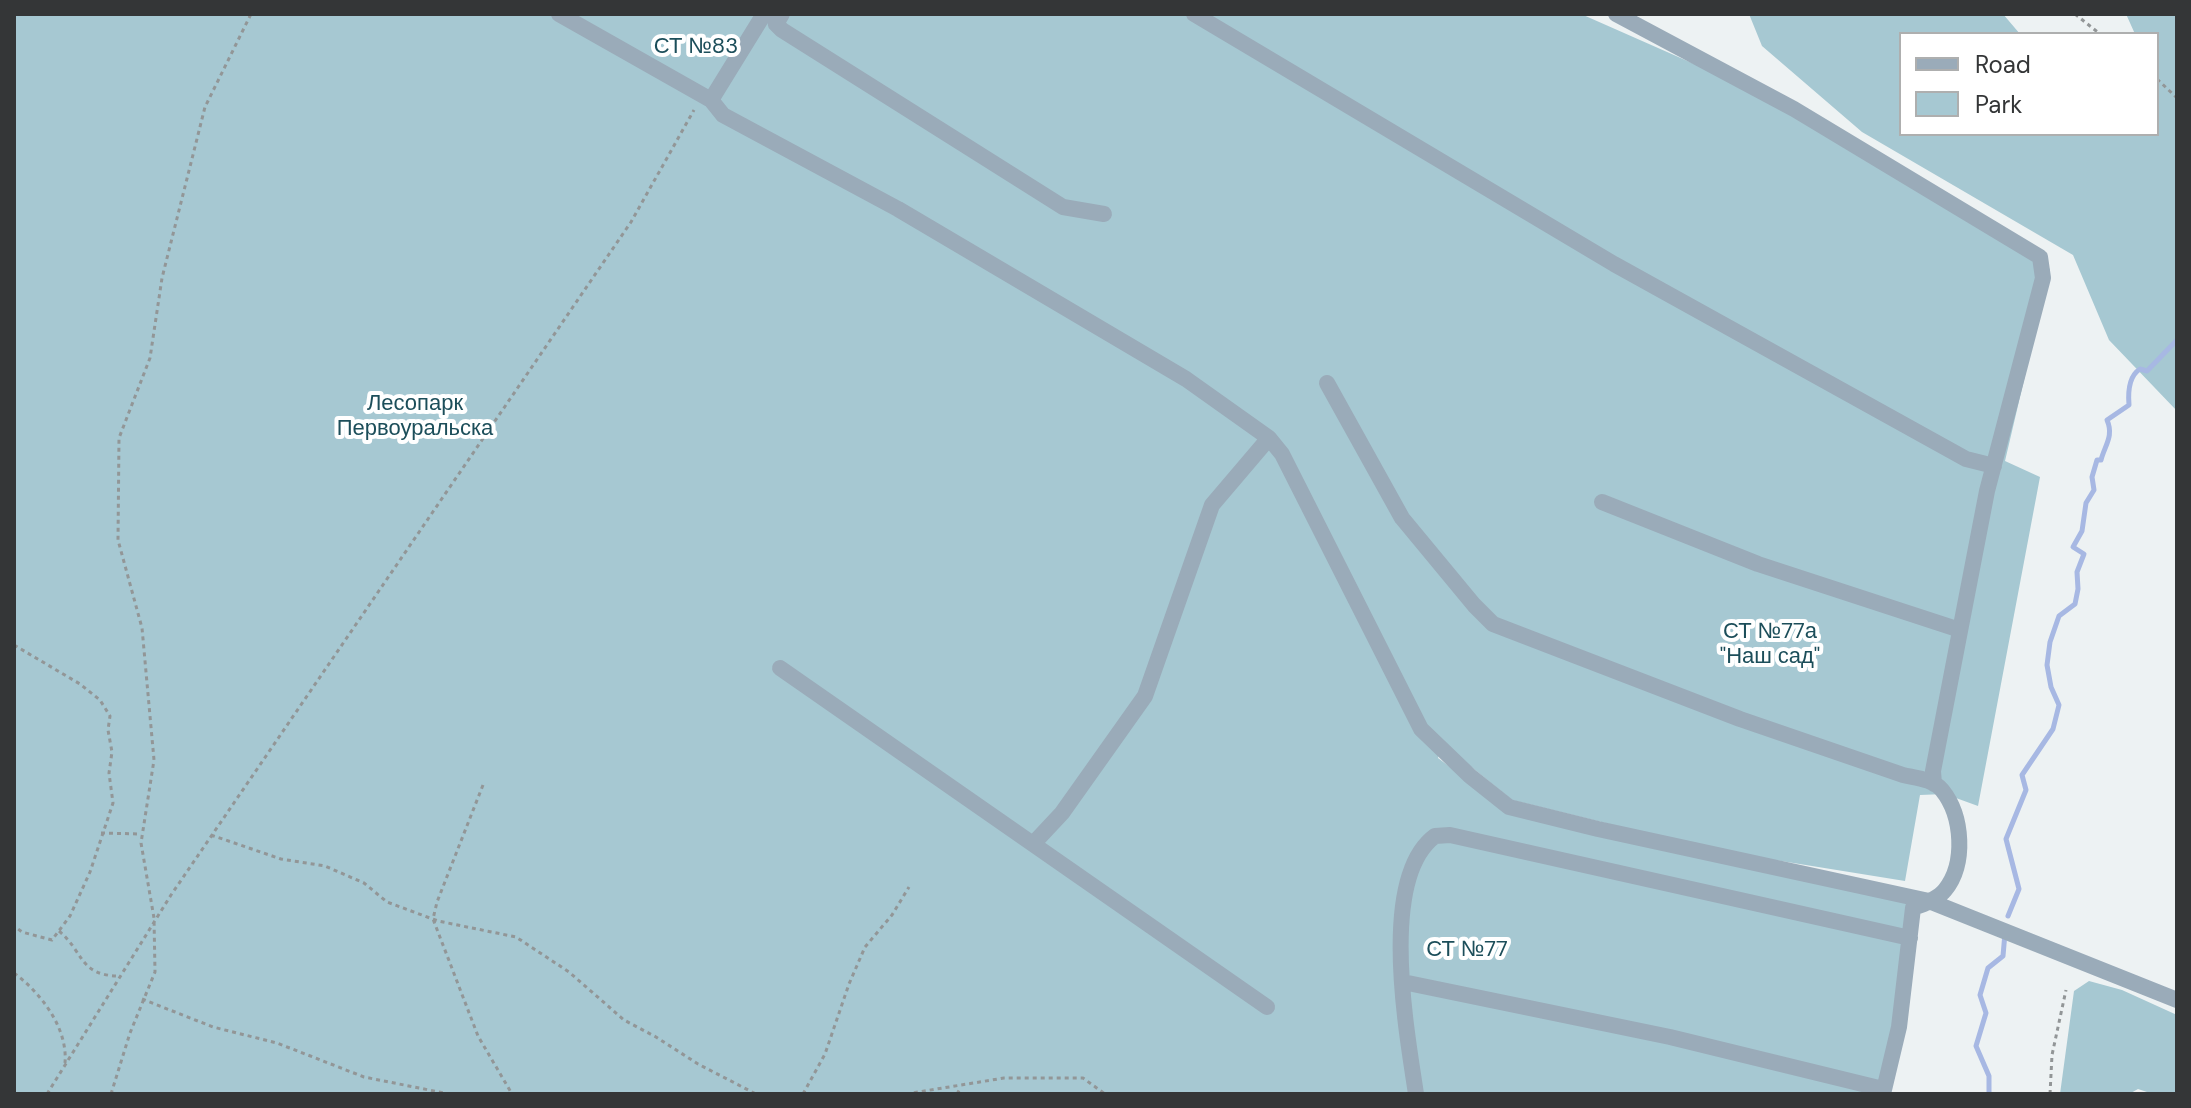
<!DOCTYPE html>
<meta charset="utf-8">
<style>
body{margin:0}
#map{position:relative;width:2191px;height:1108px;overflow:hidden;background:#edf2f3;font-family:"DM Sans",sans-serif}
canvas{display:block}
.frame{position:absolute;inset:0;border:16px solid #343637;pointer-events:none}
.legend{position:absolute;left:1899px;top:32px;width:260px;height:104px;box-sizing:border-box;background:#fff;border:2px solid #aeafaf;margin:0;padding:10px 14px;list-style:none;font-size:24px;color:#343637}
.legend li{display:flex;align-items:center;gap:16px;height:40px}
.legend b{width:40px;border:2px solid #aeafaf}
</style>
<div id="map">
<canvas width="2191" height="1108"></canvas>
<div class="frame"></div>
<ul class="legend">
<li><b style="height:10px;background:#9aabb9"></b>Road</li>
<li><b style="height:22px;background:#a6c8d2"></b>Park</li>
</ul>
</div>
<script>
const g = document.querySelector('canvas').getContext('2d');
g.lineJoin = 'round';
function paint(path, color) {
  g.fillStyle = color;
  g.fill(path, 'evenodd');
}
function stroke(path, color, width, dash) {
  g.strokeStyle = color;
  g.lineWidth = width;
  g.lineCap = dash ? 'butt' : 'round';
  g.setLineDash(dash || []);
  g.stroke(path);
}
function drawText(font, color, halo, rows, align = 'center') {
  g.font = font + ' "DM Sans",sans-serif';
  g.lineWidth = 8;
  g.setLineDash([]);
  g.textBaseline = 'middle';
  g.strokeStyle = halo;
  g.fillStyle = color;
  for (const [text, x, y, turn = 0] of rows) {
    g.save();
    g.translate(x, y);
    g.rotate((+turn || 0) * Math.PI / 180);
    g.textAlign = isNaN(turn) ? turn : align;
    if (halo) g.strokeText(text, 0, 0);
    g.fillText(text, 0, 0);
    g.restore();
  }
}
paint(new Path2D(`
 M14,14H1581L1760,93L2050,269L2005,461L2040,477L1978,806L1945,794L1920,795L1905,881L1719,851L1512,800L1442,743L1438,758L1507,810L1919,893L1888,1094H14Z
 M1749,14H2003L2020,34H1901V134H2157V34H2135L2126,14H2177V411L2109,340L2073,255L1862,132L1762,46Z
 M2089,981L2122,990L2177,1015V1094H2153L2138,1089L2129,1094H2060L2074,991Z`), '#a6c8d2');
stroke(new Path2D(`
 M2008,916L2019,889L2006,839L2026,790L2022,775L2053,729L2059,705L2051,687L2047,665L2050,642L2059,616L2075,604L2078,589L2077,572L2084,554L2073,547L2082,531L2086,503L2094,490L2092,477L2097,460H2101C2105,445 2114,436 2107,420L2129,405C2128,393 2129,376 2140,369L2147,371L2177,340
 M1989,1094V1076L1976,1046L1986,1013L1980,995L1988,968L2003,956L2005,933`), '#a7b8e3', 5);
stroke(new Path2D(`
 M2075,14L2100,34
 M2157,79L2177,98
 M14,645L80,684L100,700L110,716L108,730L112,752L109,773L113,803L90,872L70,916L52,940L22,932L14,926
 M483,785L437,902L433,919L478,1036L512,1094
 M101,833L141,834
 M211,835L281,859L325,866L364,883L387,902L438,921L516,937L569,972L624,1020L656,1037L698,1064L756,1094
 M59,931C84,952 79,975 118,976
 M14,973C41,993 68,1028 65,1063
 M142,999L213,1027L277,1043L364,1077L449,1094
 M47,1094L171,895L631,222L694,110
 M111,1094L130,1033L155,972L154,918L141,843L154,760L142,628L118,540L119,438L150,358L162,278L205,107L251,14
 M803,1094L825,1054L849,984L865,947L892,915L909,887
 M906,1094L1004,1078H1083L1105,1094
 M957,1094L961,1087
 M2050,1094L2052,1055L2066,990`), '#929697', 3, [4, 4]);
stroke(new Path2D(`
 M559,14L711,100
 M764,14L711,100L723,115L898,209L1186,379L1269,438L1282,454L1421,729L1470,776L1509,807L1598,829L1929,901L2177,1000
 M782,14L776,24L782,30L1063,207L1104,214
 M1194,14L1614,264L1966,459L1994,466
 M1616,14L1794,109L2040,257L2043,278L1987,491L1933,771L1934,784
 M1327,383L1402,518L1474,605L1493,624L1740,719L1903,775C1916,778 1933,779 1942,790C1963,816 1966,864 1945,890C1938,899 1924,904 1913,908L1899,1027L1883,1094
 M1602,502L1758,564L1960,630
 M780,668L1267,1007
 M1033,844L1062,813L1145,696L1212,505L1269,438
 M1403,982L1670,1037L1883,1089
 M1416,1094C1407,1033 1378,878 1435,836L1450,835L1910,938`), '#9aabb9', 16);
drawText('22px', '#1c4e5a', '#fff', [
 ["СТ №83",696,47],
 ["Лесопарк",415,404],
 ["Первоуральска",415,429],
 ["СТ №77а",1770,632],
 ["\"Наш сад\"",1770,657],
 ["СТ №77",1467,950]
]);
</script>
